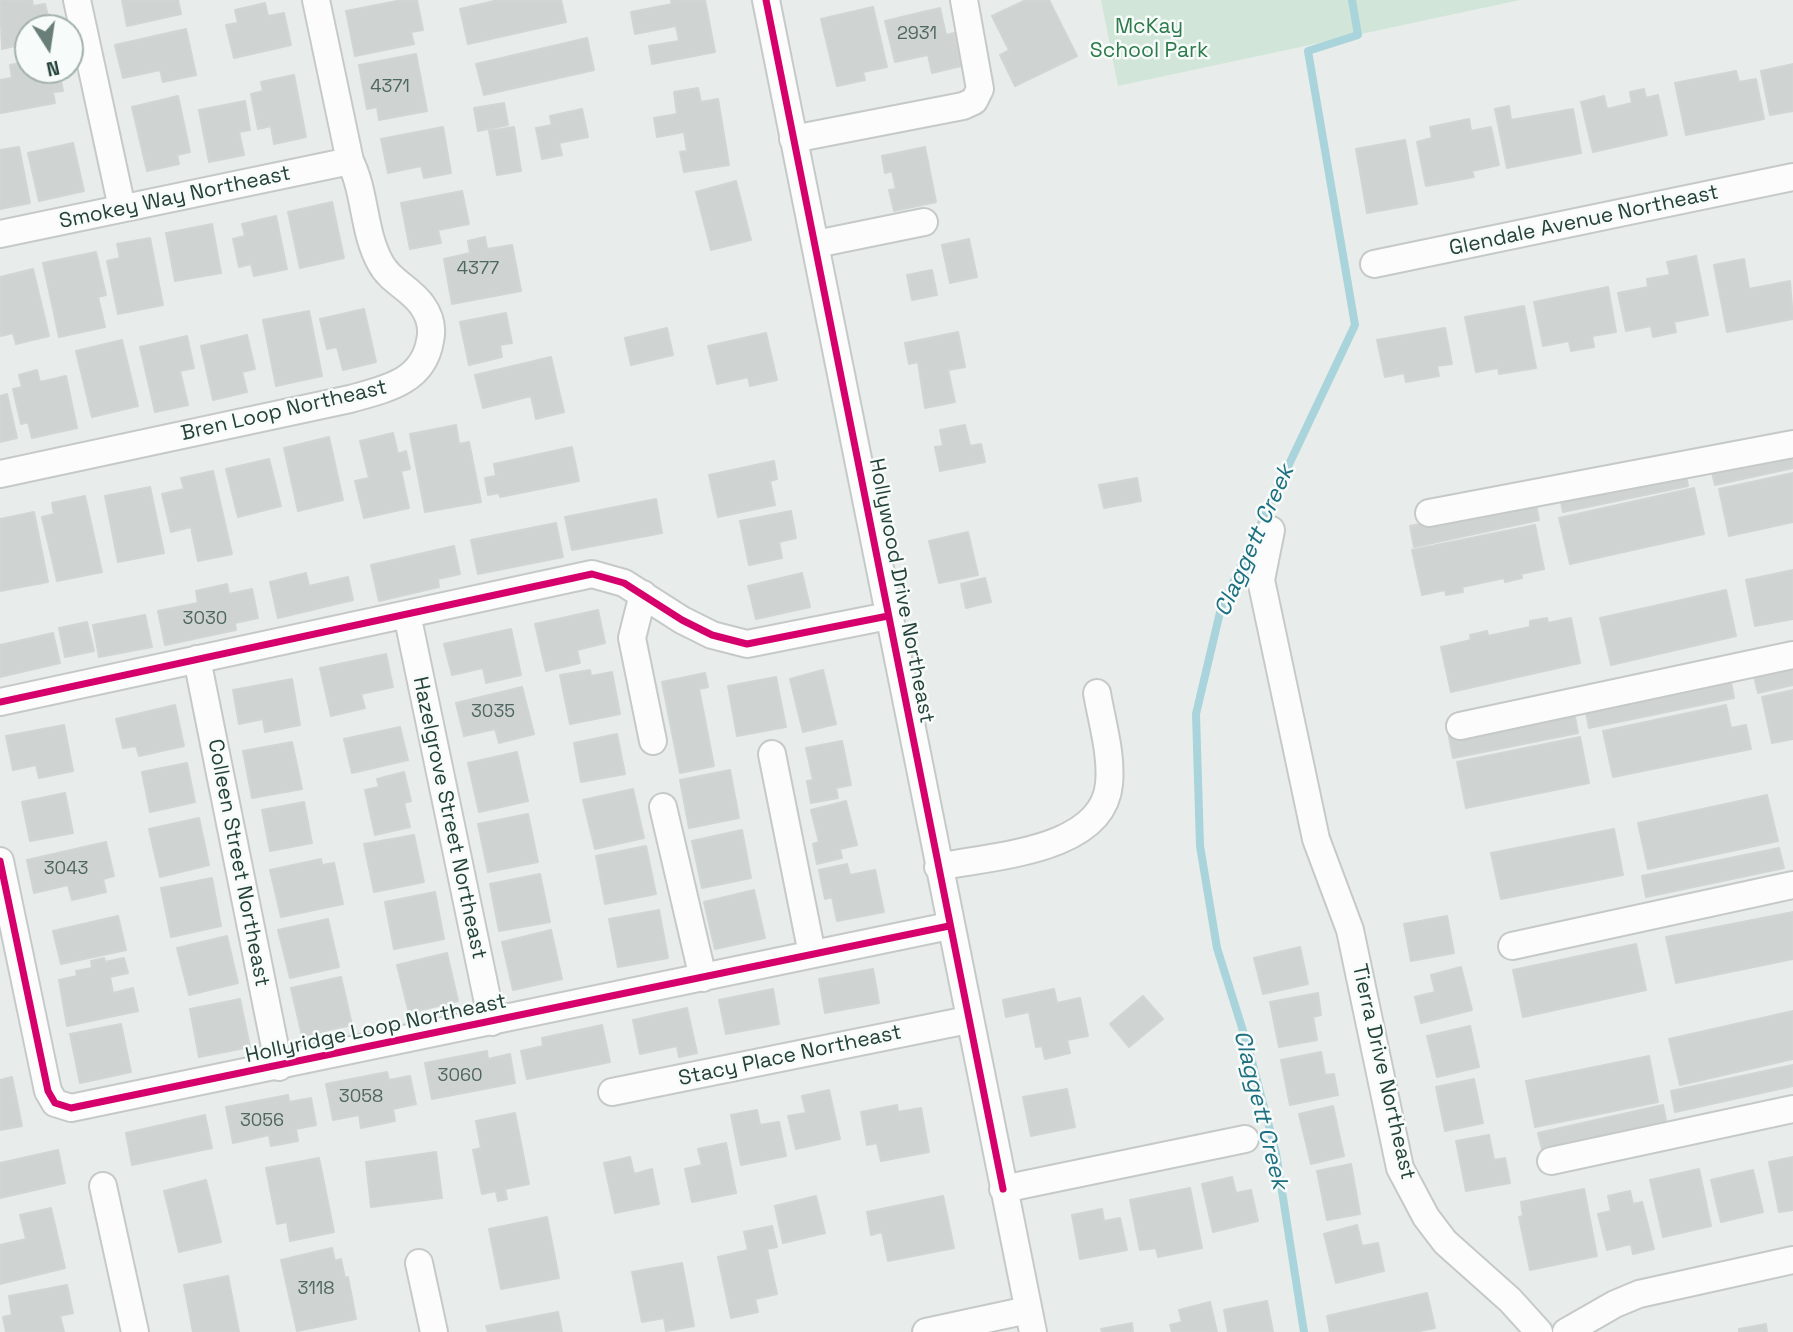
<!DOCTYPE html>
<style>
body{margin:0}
#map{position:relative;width:1793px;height:1332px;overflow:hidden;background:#e8edeb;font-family:"Space Grotesk",sans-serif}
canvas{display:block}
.north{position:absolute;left:14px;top:14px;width:70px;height:70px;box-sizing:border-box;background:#f7fbf9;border:2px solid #a3b1ad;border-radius:50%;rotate:168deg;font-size:19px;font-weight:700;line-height:28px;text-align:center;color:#24423a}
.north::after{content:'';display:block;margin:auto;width:24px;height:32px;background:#697e78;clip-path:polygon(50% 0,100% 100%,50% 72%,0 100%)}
</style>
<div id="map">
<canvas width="1793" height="1332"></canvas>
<div class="north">N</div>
</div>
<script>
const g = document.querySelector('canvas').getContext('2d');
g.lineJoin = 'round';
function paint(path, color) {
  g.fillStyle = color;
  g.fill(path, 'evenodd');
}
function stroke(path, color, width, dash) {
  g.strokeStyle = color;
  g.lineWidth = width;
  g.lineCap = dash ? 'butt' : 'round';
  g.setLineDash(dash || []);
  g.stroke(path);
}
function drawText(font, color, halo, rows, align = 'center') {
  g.font = font + ' "Space Grotesk",sans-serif';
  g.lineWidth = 5;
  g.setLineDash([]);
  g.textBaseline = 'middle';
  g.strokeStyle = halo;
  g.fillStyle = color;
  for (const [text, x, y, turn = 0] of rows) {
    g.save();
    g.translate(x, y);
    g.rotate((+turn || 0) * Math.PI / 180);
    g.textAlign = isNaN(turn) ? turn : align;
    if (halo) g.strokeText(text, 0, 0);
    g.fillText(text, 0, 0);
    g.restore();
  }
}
paint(new Path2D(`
 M1101,0H1520L1118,86Z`), '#d1e6d8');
stroke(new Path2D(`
 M1304,1332L1276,1153L1249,1050L1217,948L1200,846L1196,714L1221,608L1355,325L1308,51L1358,35L1352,0`), '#a9d4db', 8);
const building = new Path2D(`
 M0,0H32L33,6L45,4L51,28H28V43L2,49Z
 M122,0H178L181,14L127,26Z
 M402,0H417L423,30L411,32L414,44L355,56L346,11Z
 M498,0H561L566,22L468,44L460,9Z
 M671,0H705L715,52L652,64L649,46L679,41L676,26L635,34L631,12L672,4Z
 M1026,0H1049L1077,56L1015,86L1000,55L1009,50L992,16Z
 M265,3L268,16L284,13L291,45L234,58L226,25L238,23L235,10Z
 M873,7L887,67L863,72L865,80L837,86L821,19Z
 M940,8L946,35L954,33L961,66L932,73L928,55L895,62L885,21Z
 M186,29L196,75L163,82L160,70L123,78L115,45Z
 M587,38L594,70L484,95L476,64Z
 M416,54L427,111L379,120L377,107L367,109L359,65Z
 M28,62V70H41L42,73L59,70L63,91L53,92L55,103L1,113L0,80L12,78L10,65Z
 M1793,64V111L1770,115L1761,71Z
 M1736,71L1739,82L1756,79L1764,119L1686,135L1675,83Z
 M294,75L306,137L274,144L271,126L258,129L251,94L263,91L261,82Z
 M698,88L701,102L718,99L729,165L684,172L680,152L687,151L684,132L657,137L654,118L677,114L674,92Z
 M1644,89L1646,98L1658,95L1667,135L1593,152L1581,102L1604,96L1607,109L1632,103L1630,92Z
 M178,96L190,152L177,155L179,164L147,171L132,107Z
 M245,101L250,130L239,132L244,155L209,162L199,110Z
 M504,103L508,125L478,131L474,108Z
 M1509,106L1511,120L1573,109L1581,153L1507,168L1495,109Z
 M582,109L588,137L559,143L562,155L542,159L536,128L552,125L550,116Z
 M1469,119L1471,131L1491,127L1499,165L1472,171L1474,177L1426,186L1417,142L1432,138L1430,127Z
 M443,127L451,173L424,178L421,166L388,173L381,139Z
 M514,127L521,171L497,175L489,131Z
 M1405,140L1417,204L1367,213L1356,149Z
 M73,143L84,191L39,201L28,153Z
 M19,147L30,203L0,209V150Z
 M925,147L936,202L894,211L889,190L896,189L892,171L885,173L882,156Z
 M736,181L751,240L711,250L696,192Z
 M462,191L469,224L438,230L441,243L410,249L401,203Z
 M332,202L344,258L300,268L288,212Z
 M276,216L287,269L254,276L251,264L239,267L233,239L245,236L242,224Z
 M212,224L221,273L175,281L166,233Z
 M485,237L487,249L512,245L521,291L452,304L444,259L470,253L468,241Z
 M150,238L163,305L118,314L107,261L120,258L117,244Z
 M969,239L977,277L950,283L942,245Z
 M96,252L106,295L98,297L105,327L59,337L43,263Z
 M1696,256L1708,315L1674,322L1676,332L1653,337L1651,326L1626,331L1618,293L1648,287L1647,279L1670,275L1667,262Z
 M1744,259L1749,289L1790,281L1793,319L1727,332L1714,265Z
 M33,269L49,336L16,344L13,333L1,336L0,277Z
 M932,270L937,295L912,300L907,275Z
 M1608,287L1616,332L1592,336L1594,347L1571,351L1569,341L1543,346L1534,302Z
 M1524,306L1536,368L1499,374L1498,368L1476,372L1465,317Z
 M364,309L376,362L343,370L337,347L327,349L320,319Z
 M309,311L322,376L276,386L263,320Z
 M506,313L512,343L500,345L502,357L469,365L460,322Z
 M667,328L673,355L631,365L625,338Z
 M1445,328L1452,364L1437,366L1439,376L1406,382L1404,373L1385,377L1377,340Z
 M958,332L965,367L948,370L955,402L925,408L918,362L909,364L905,343Z
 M766,333L777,380L750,386L748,377L717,384L708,346Z
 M247,335L255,369L242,372L247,392L213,400L201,346Z
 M187,336L194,368L180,371L188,405L155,412L140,347Z
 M122,340L138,406L92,417L76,351Z
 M551,357L564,412L536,419L531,396L483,408L475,375Z
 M37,370L40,382L66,376L77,428L32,438L28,422L21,424L13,389L22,387L19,375Z
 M7,394L17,438L0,442V396Z
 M456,425L459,444L469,442L481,502L425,512L410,434Z
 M965,425L970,446L981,444L985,462L940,471L935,447L943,446L940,430Z
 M393,433L398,454L406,451L410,469L401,471L409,508L364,518L355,481L369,478L360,441Z
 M329,437L343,500L298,511L284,448Z
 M1793,446V468L1715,485L1710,464Z
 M572,447L579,481L500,497L499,493L488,495L485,478L496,476L494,464Z
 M269,459L281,506L238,517L226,469Z
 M774,461L777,479L770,481L775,505L718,517L709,475Z
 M1684,466L1688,486L1563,512L1559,492Z
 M213,471L232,554L198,561L191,527L171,532L162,494L184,489L181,478Z
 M1793,473V522L1729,536L1719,489Z
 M1137,478L1141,501L1104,508L1099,485Z
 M150,487L164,553L118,562L105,496Z
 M1694,488L1704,534L1570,564L1559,518Z
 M85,496L102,572L57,581L42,517L54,514L52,503Z
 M656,499L662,533L572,550L565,517Z
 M1535,499L1539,520L1414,547L1410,526Z
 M791,511L796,538L779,542L782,558L749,565L740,521Z
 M34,512L48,582L0,591V519Z
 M556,523L563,557L478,574L471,540Z
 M1535,525L1544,569L1521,574L1522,578L1505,582L1504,578L1462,587L1463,592L1446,595L1445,590L1422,595L1412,550Z
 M968,532L978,575L939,583L929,541Z
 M454,546L460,574L438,579L439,587L379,601L371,565Z
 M1793,570V619L1755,626L1746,580Z
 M306,573L309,586L348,577L353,600L278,618L270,582Z
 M802,573L810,607L756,619L748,586Z
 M985,578L991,602L966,608L961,584Z
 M227,584L229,594L252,589L258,618L235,623L236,630L165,645L158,611L198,603L196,591Z
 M1726,590L1736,636L1611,665L1600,618Z
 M598,610L605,643L577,650L580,663L546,671L535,624Z
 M145,615L152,647L99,657L93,625Z
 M1547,618L1548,623L1571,618L1580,663L1451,692L1441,647L1471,640L1470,635L1487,631L1488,636L1530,627V621Z
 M87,622L94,651L65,657L59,628Z
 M511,629L521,675L486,683L483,668L452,675L444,644Z
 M53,633L60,663L0,677V645Z
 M386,654L393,687L361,694L365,708L331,716L320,668Z
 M1793,663V685L1758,693L1753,672Z
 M590,670L591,676L612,672L620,714L570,724L560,675Z
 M823,670L836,724L803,732L790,679Z
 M705,673L708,687L699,689L714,766L680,773L662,682Z
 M776,677L786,727L737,736L728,686Z
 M1730,677L1734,698L1589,728L1585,707Z
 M292,679L300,725L265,732L263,719L239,724L233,690Z
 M522,687L534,734L499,743L495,729L464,736L456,703Z
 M1793,690V739L1772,743L1762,697Z
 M175,705L184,746L139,756L136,746L123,748L116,719Z
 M1726,705L1731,728L1746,725L1751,749L1613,777L1603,731Z
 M1574,712L1578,733L1453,758L1449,737Z
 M64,725L73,771L39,778L36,765L13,770L6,736Z
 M400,727L408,760L352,773L344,739Z
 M617,734L625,774L581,782L574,743Z
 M1580,737L1589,783L1466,808L1457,762Z
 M842,741L851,785L836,788L838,798L811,803L807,781L813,780L806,748Z
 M292,742L302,789L252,798L243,751Z
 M517,752L528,801L479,812L468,763Z
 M187,763L195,802L150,812L142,772Z
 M730,770L739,818L689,828L680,780Z
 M404,772L411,801L404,803L410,827L375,835L365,790L379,787L377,779Z
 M633,789L644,838L595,849L583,800Z
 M65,793L73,833L30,841L22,802Z
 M1767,795L1778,841L1648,869L1638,823Z
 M846,801L857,845L840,849L842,858L817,864L813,844L819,842L811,810Z
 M304,802L312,843L270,851L262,810Z
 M528,814L538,862L488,872L478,824Z
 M199,818L209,865L160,877L149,829Z
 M1614,829L1623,875L1501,899L1491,853Z
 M742,830L751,878L702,888L692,841Z
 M414,835L424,882L374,892L364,844Z
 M106,842L114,876L103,879L106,892L72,900L68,885L34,893L27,860Z
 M646,846L656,894L605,904L596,856Z
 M1779,848L1784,868L1646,897L1642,876Z
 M321,859L322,865L334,863L343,904L281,917L270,870Z
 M847,864L850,875L875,870L884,912L837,921L832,897L825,899L819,870Z
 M540,874L550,922L499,931L490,884Z
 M212,878L221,926L171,937L161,888Z
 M754,890L765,938L715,949L704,902Z
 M435,892L444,939L394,949L385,902Z
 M659,910L668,958L618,967L609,919Z
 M1793,912V959L1676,983L1666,937Z
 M118,916L126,950L61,964L53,931Z
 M1447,916L1454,953L1411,961L1404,924Z
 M328,919L339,967L290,978L278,930Z
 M551,930L562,979L513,990L502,942Z
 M227,936L238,983L189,995L177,948Z
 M1636,944L1646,990L1523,1017L1513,970Z
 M1300,947L1308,984L1263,994L1254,958Z
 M447,953L458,1001L409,1013L397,965Z
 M104,958L105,962L124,958L128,973L110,977L113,993L133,988L138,1011L67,1026L59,980L77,976L76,971L92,968L91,961Z
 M1461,967L1472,1010L1421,1023L1415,997L1435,992L1431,975Z
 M873,969L879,1003L825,1013L819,979Z
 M341,977L352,1025L302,1036L291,988Z
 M773,989L779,1024L726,1034L719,1000Z
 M1054,989L1057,1003L1080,998L1088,1036L1067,1040L1070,1053L1045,1059L1042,1046L1036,1047L1029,1012L1006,1017L1003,1000Z
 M1318,993L1321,1015L1313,1017L1317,1040L1279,1047L1270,1002Z
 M1143,996L1163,1019L1129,1047L1110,1024Z
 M240,999L250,1047L199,1057L190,1009Z
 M687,1008L697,1053L679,1057L677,1046L640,1054L633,1020Z
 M1793,1011V1059L1680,1085L1669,1039Z
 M121,1024L131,1072L80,1083L70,1034Z
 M602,1025L610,1062L527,1079L521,1051L543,1046L542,1038Z
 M1470,1026L1479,1067L1437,1077L1427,1036Z
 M487,1051L488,1059L510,1054L515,1083L432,1099L425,1063Z
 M1321,1052L1325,1075L1334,1074L1338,1095L1290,1105L1281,1060Z
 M1649,1056L1658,1102L1535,1127L1526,1081Z
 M1793,1065V1086L1675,1112L1671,1091Z
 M387,1072L389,1080L410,1076L416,1104L393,1109L395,1121L361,1128L359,1115L333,1120L326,1084Z
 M12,1077L22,1126L0,1130V1080Z
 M1474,1079L1483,1123L1445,1131L1436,1087Z
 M1067,1089L1075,1127L1031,1136L1023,1097Z
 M829,1090L840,1139L796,1149L788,1116L806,1113L802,1096Z
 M288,1095L289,1102L311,1098L316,1125L296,1129L298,1141L271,1146L269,1135L233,1143L226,1107Z
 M897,1105L898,1112L921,1108L929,1152L881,1161L877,1143L867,1145L861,1112Z
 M1663,1105L1667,1126L1543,1153L1538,1133Z
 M1333,1106L1344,1156L1311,1164L1299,1114Z
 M757,1110L760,1125L779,1122L786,1156L741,1165L731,1115Z
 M515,1113L529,1184L505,1189L507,1199L498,1201L496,1191L482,1194L473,1150L481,1148L476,1121Z
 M205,1115L212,1148L132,1165L126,1133Z
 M1489,1135L1494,1160L1505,1158L1510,1183L1466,1191L1456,1141Z
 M726,1143L736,1193L692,1202L685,1169L702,1165L698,1149Z
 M58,1150L65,1183L0,1198V1163Z
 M436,1152L442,1198L371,1207L366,1162Z
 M630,1157L634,1174L652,1169L659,1204L615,1213L604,1163Z
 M1793,1157V1210L1779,1212L1769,1162Z
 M319,1158L334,1232L290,1241L287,1222L277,1224L266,1168Z
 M1351,1164L1360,1214L1327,1220L1317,1171Z
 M1699,1169L1711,1226L1663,1237L1650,1180Z
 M1753,1170L1763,1212L1721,1222L1711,1180Z
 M1232,1177L1236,1193L1251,1190L1258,1221L1213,1232L1202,1184Z
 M206,1180L221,1242L179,1252L164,1191Z
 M1190,1188L1202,1248L1158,1257L1156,1248L1140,1250L1130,1200Z
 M1584,1189L1597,1256L1530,1270L1519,1217L1523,1216L1521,1202Z
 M1630,1191L1633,1204L1642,1202L1654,1249L1633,1254L1631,1244L1607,1250L1598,1214L1611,1211L1608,1196Z
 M816,1196L825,1233L783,1243L775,1206Z
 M943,1196L954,1248L888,1261L882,1232L871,1235L867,1212Z
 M51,1208L65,1268L0,1284V1245L26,1239L20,1215Z
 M1102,1209L1104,1221L1120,1218L1127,1250L1080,1259L1072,1215Z
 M547,1217L559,1278L501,1289L489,1229Z
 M1357,1225L1362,1246L1378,1243L1384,1271L1336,1283L1324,1234Z
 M772,1226L777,1247L767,1249L777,1294L755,1299L758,1312L731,1318L718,1257L748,1250L744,1232Z
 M332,1248L335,1261L341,1259L345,1278L348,1277L356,1319L297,1331L281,1260Z
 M682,1263L694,1326L666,1331L664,1318L642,1322L632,1272Z
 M228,1276L239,1332H193L184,1285Z
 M67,1285L73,1313L60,1316L64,1332H6L3,1317L12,1315L9,1296Z
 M1427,1293L1435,1328L1415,1332H1330L1327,1316Z
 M1267,1301L1273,1332H1228L1224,1310Z
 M1210,1302L1217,1332H1172L1170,1325L1182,1322L1179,1310Z
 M558,1312L562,1332H488L486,1326Z
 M1132,1323L1133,1332H1102L1101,1329Z
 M1766,1324L1767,1332H1739V1329Z`);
paint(building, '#cfd4d2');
stroke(building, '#d1d6d4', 2);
const minor = new Path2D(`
 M77,0L122,208
 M766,0L1033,1332
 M793,139L963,106L974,101L980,89L964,0
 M0,234L350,161
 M816,244L924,222
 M1374,264L1793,177
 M0,474L350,399C386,389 423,382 430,341C433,328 430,316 422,305C411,289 390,281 381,264C363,233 366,193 350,161L316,0
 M1429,513L1793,444
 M1271,530L1261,580L1316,839L1350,930L1400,1168L1426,1217L1445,1242L1510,1300L1539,1332
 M643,594L632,638L653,741
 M407,614L492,1022
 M197,659L279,1067
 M0,702L592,574L624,583L682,620L712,635L747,644L888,616
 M1460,726L1793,655
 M772,754L812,954
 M663,807L703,978
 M0,861L48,1091L55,1103L71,1108L949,926
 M938,867C990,856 1103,852 1109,784C1112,755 1102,722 1097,693
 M1512,946L1793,885
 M612,1092L968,1020
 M1551,1161L1793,1109
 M103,1186L135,1332
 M1003,1189L1245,1139
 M419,1263L434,1332
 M926,1332L1028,1310
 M1566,1332L1615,1304L1639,1294L1793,1260`);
stroke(minor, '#c5cac8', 30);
stroke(minor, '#fcfcfc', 26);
stroke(new Path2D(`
 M766,0L1003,1189
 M0,702L592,574L624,583L682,620L712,635L747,644L888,616
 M0,861L48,1091L55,1103L71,1108L949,926`), '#d6006c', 7);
drawText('18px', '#506761', null, [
 ["2931",917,34],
 ["4371",390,87],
 ["4377",478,269],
 ["3030",205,619],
 ["3035",493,712],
 ["3043",66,869],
 ["3060",460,1076],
 ["3058",361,1097],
 ["3056",262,1121],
 ["3118",316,1289]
]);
drawText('21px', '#2d7a4b', '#f7fbf9', [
 ["McKay",1149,27],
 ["School Park",1149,51]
]);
drawText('21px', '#24423a', '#f7fbf9', [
 ["Smokey Way Northeast",175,198,-12],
 ["Glendale Avenue Northeast",1584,221,-12],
 ["Bren Loop Northeast",284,411,-13],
 ["Hollywood Drive Northeast",901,591,79],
 ["Hazelgrove Street Northeast",449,818,78],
 ["Colleen Street Northeast",238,863,79],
 ["Hollyridge Loop Northeast",376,1029,-12],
 ["Stacy Place Northeast",790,1056,-12],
 ["Tierra Drive Northeast",1383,1072,77]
]);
drawText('italic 23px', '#1c6f80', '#f7fbf9', [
 ["Claggett Creek",1255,541,-66],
 ["Claggett Creek",1260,1110,76]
]);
</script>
